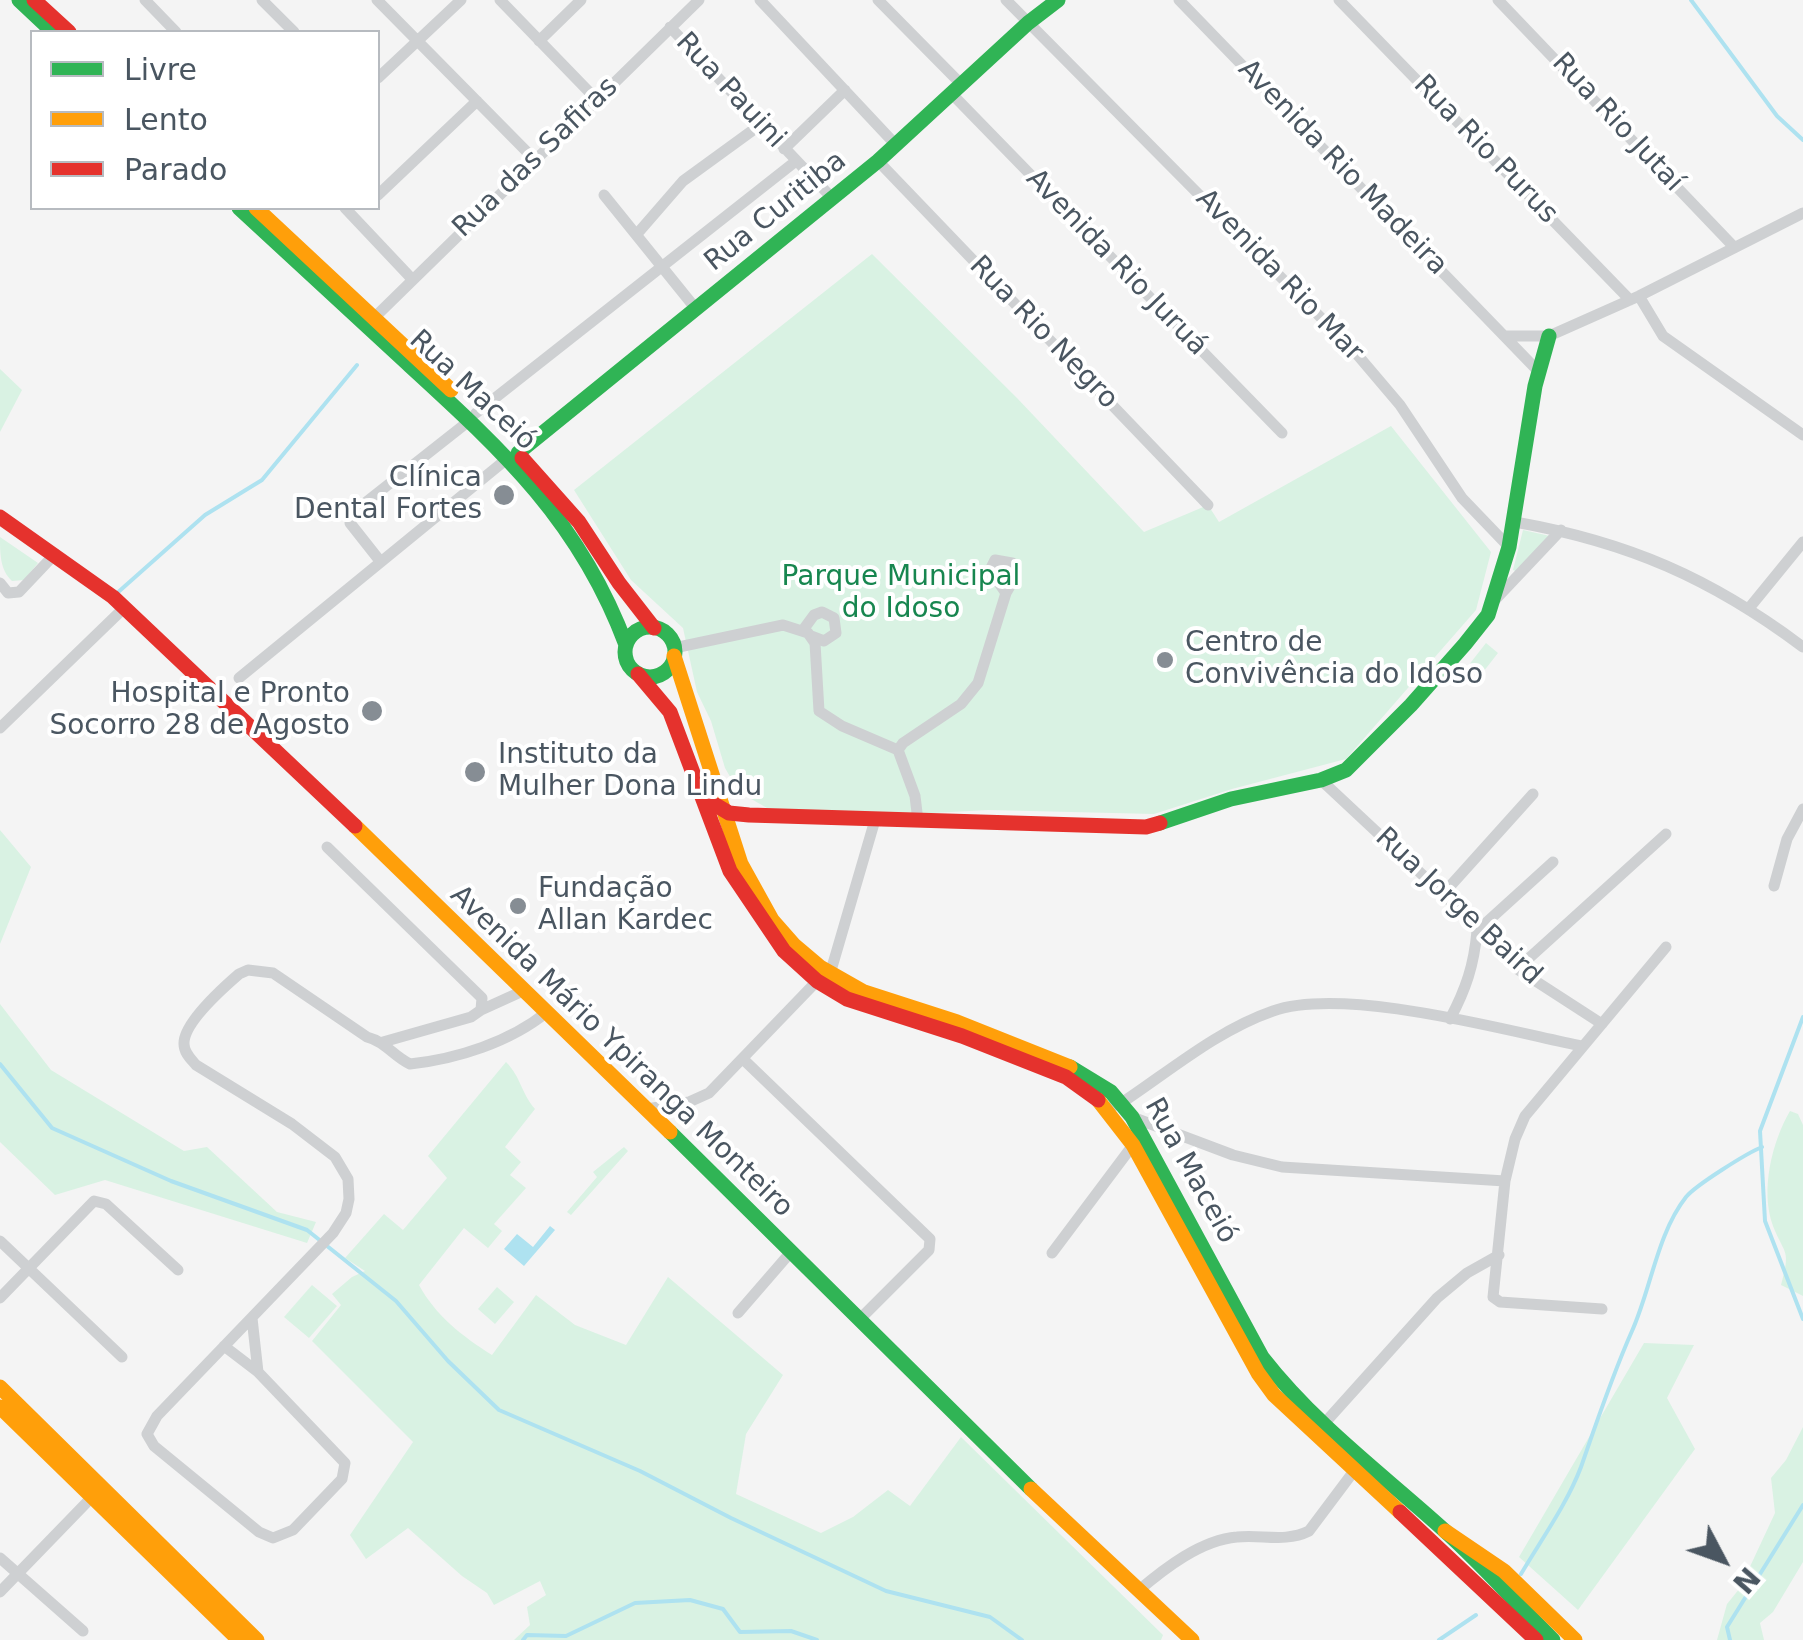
<!DOCTYPE html>
<meta charset="utf-8">
<style>
body{margin:0}
#map{position:relative;width:1803px;height:1640px;overflow:hidden;background:#f4f4f4;font-family:"DejaVu Sans",sans-serif}
canvas{display:block}
.legend{position:absolute;left:30px;top:30px;width:350px;height:180px;box-sizing:border-box;background:#fff;border:2px solid #b7bbc0;margin:0;padding:12px 18px;list-style:none;font-size:30px;color:#4a5661}
.legend li{display:flex;align-items:center;gap:20px;height:50px}
.legend b{width:50px;border:2px solid #b7bbc0}
.north{position:absolute;left:1673px;top:1510px;width:100px;height:100px;-webkit-text-stroke:8px #fff;paint-order:stroke;rotate:131deg;font-size:28px;font-weight:700;line-height:40px;text-align:center;color:#4a5661}
.north::after{content:'';display:block;margin:auto;width:35px;height:45px;background:#4a5661;clip-path:polygon(50% 0,100% 100%,50% 72%,0 100%)}
</style>
<div id="map">
<canvas width="1803" height="1640"></canvas>
<ul class="legend">
<li><b style="height:12px;background:#30b455"></b>Livre</li>
<li><b style="height:12px;background:#ff9f0a"></b>Lento</li>
<li><b style="height:12px;background:#e5322d"></b>Parado</li>
</ul>
<div class="north">N</div>
</div>
<script>
const g = document.querySelector('canvas').getContext('2d');
g.lineJoin = 'round';
function paint(path, color) {
  g.fillStyle = color;
  g.fill(path, 'evenodd');
}
function stroke(path, color, width, dash) {
  g.strokeStyle = color;
  g.lineWidth = width;
  g.lineCap = dash ? 'butt' : 'round';
  g.setLineDash(dash || []);
  g.stroke(path);
}
function drawText(font, color, halo, rows, align = 'center') {
  g.font = font + ' "DejaVu Sans",sans-serif';
  g.lineWidth = 8;
  g.setLineDash([]);
  g.textBaseline = 'middle';
  g.strokeStyle = halo;
  g.fillStyle = color;
  for (const [text, x, y, turn = 0] of rows) {
    g.save();
    g.translate(x, y);
    g.rotate((+turn || 0) * Math.PI / 180);
    g.textAlign = isNaN(turn) ? turn : align;
    if (halo) g.strokeText(text, 0, 0);
    g.fillText(text, 0, 0);
    g.restore();
  }
}
paint(new Path2D(`
 M872,254L1017,398L1144,532L1208,505L1219,522L1391,426L1491,552L1476,610L1346,759L1232,789L1154,814L988,810L858,817L767,808L739,792L725,768L711,721L697,692L683,628L631,580L574,490Z
 M0,369L22,390L0,432Z
 M1523,530L1550,536L1518,572L1513,570Z
 M0,537L38,563L24,580L12,581C0,570 0,553 0,537Z
 M1486,643L1498,653L1480,676L1468,666Z
 M0,830L31,867L0,944Z
 M0,1004L51,1070L184,1151L207,1147L277,1212L316,1222L307,1243L105,1180L55,1195L0,1142Z
 M506,1062C521,1077 521,1093 535,1109L505,1147L521,1162L510,1175L526,1188L494,1224L502,1231L488,1248L464,1228L419,1285C436,1316 462,1336 492,1355L536,1295L575,1325L626,1345L668,1277L783,1375L746,1434L736,1494L821,1533L853,1517L888,1490L910,1506L961,1437L1163,1635L1161,1640H514L530,1625L527,1607L546,1595L540,1581L494,1605L487,1593L462,1576L408,1528L366,1559L350,1535L413,1442L312,1341L341,1305L332,1294L352,1277L365,1271L345,1258L384,1214L403,1230L447,1178L428,1156Z
 M1790,1111L1798,1114L1803,1125V1296L1781,1285C1791,1249 1785,1256 1773,1226C1760,1190 1772,1142 1790,1111Z
 M624,1147L628,1151L571,1215L567,1212L597,1177L593,1172Z
 M312,1285L337,1306L309,1338L284,1317Z
 M497,1287L514,1302L495,1324L478,1309Z
 M1644,1343L1694,1345L1667,1398L1695,1449L1578,1610L1519,1557Z
 M1803,1427V1562L1773,1612L1760,1623L1764,1640H1717L1727,1604L1740,1588L1775,1513L1771,1478L1786,1460Z`), '#d9f2e3');
paint(new Path2D(`
 M550,1226L555,1230L524,1266L504,1249L517,1234L533,1247Z`), '#aee2f0');
stroke(new Path2D(`
 M1691,0L1777,116L1803,140
 M116,594L205,515L262,480L357,365
 M1803,1017L1760,1131L1765,1221L1803,1319
 M0,1064L52,1128L171,1181L307,1230L396,1301L448,1361L499,1410L640,1471L731,1518L886,1591L990,1617L1022,1640
 M1521,1574C1541,1540 1567,1504 1581,1467C1597,1421 1612,1376 1632,1331C1651,1289 1657,1234 1686,1197C1696,1185 1747,1153 1762,1147
 M523,1640L527,1635L566,1636L635,1603L690,1600L723,1609L740,1632L791,1631L817,1640
 M1439,1640L1476,1615
 M1730,1640L1727,1627L1803,1505`), '#aee2f0', 4);
stroke(new Path2D(`
 M145,0L176,32
 M262,0L294,32
 M377,0L534,159
 M500,0L596,99
 M760,0L896,145
 M878,0L961,84
 M1006,0L1355,352L1400,405L1462,498L1509,547
 M1179,0L1538,371
 M1339,0L1630,300
 M1498,0L1734,247
 M670,27L832,198
 M539,41L581,0
 M378,78L461,0
 M951,93L1282,433
 M784,149L845,90
 M878,161L1208,505
 M378,195L477,101
 M604,195L696,309
 M345,208L412,279
 M637,234L683,181L760,125
 M1639,296L1663,336L1803,435
 M375,317L699,0
 M1506,336H1549L1639,296L1803,213
 M476,413L796,161
 M1515,522C1628,542 1711,578 1803,647
 M380,561L350,523L351,514L469,421
 M0,583L8,593L19,592L55,554
 M1493,602L1561,530
 M1750,607L1803,542
 M803,630L814,615L822,612L834,618L836,633L824,641L811,636
 M674,648L783,625L808,633L815,643L819,711L842,726L898,750L915,796L918,821
 M239,678L508,458
 M0,728L125,607
 M898,750L903,743L961,704L978,683L1006,593L1013,581L1012,563L995,560L990,570L1006,593
 M1321,780L1443,894L1517,969L1602,1024
 M327,847L482,998L481,1010L471,1017L383,1042
 M1774,886L1787,839L1803,809
 M1443,894L1533,794
 M1517,969L1666,834
 M830,974L875,820
 M481,1010L525,990
 M1450,1019C1466,989 1474,965 1477,931L1553,862
 M744,1060L930,1239L929,1250L859,1320
 M647,1109L689,1102L709,1093L817,981
 M1106,1109L1123,1102C1171,1070 1218,1030 1273,1011C1344,986 1504,1030 1581,1046
 M1132,1117L1233,1155L1282,1167L1505,1181
 M0,1241L122,1357
 M1052,1253L1133,1145
 M0,1298L94,1201L106,1204L178,1270
 M1602,1309L1500,1302L1493,1297L1505,1181L1515,1139L1525,1116L1666,947
 M738,1313L790,1253
 M252,1318L258,1372
 M224,1346L258,1372L345,1463L342,1479L293,1530L273,1538L259,1532L154,1446L147,1434L157,1416L333,1233L346,1213L349,1199L348,1179L335,1157L292,1124L196,1065C191,1059 184,1053 184,1044C183,1023 224,987 239,974L248,970L273,973L367,1037C386,1042 393,1056 410,1064C457,1059 510,1042 547,1012
 M1322,1426L1437,1298L1467,1273L1499,1255
 M0,1558L83,1631
 M1138,1591C1165,1568 1201,1540 1237,1537C1261,1534 1285,1543 1309,1531L1354,1471
 M0,1592L92,1497`), '#ced0d2', 11);
stroke(new Path2D(`
 M19,0L53,32
 M239,208C295,260 352,312 408,364C503,451 580,521 626,645
 M518,453L878,161L1028,23L1058,0
 M625 652a25 25 0 1 1 50 0a25 25 0 1 1-50 0Z
 M1160,823L1231,799L1321,780L1346,770L1411,705L1465,644L1488,615L1509,547L1535,386L1549,336
 M1070,1067L1111,1092L1132,1117L1262,1357C1315,1425 1382,1474 1445,1531C1483,1565 1517,1604 1553,1640
 M670,1132L1031,1489`), '#30b455', 15);
stroke(new Path2D(`
 M256,208L451,390
 M674,656L741,864L772,920L794,945L820,967L864,992L957,1022L1070,1067
 M355,826L670,1132
 M1098,1100L1133,1145L1258,1373L1274,1395L1400,1512
 M0,1387L257,1640
 M0,1407L239,1640
 M1031,1489L1192,1640
 M1445,1531L1504,1571L1575,1640`), '#ff9f0a', 15);
stroke(new Path2D(`
 M34,0L69,32
 M522,458L579,522L619,583L654,628
 M0,517L113,597L355,826
 M638,674L670,712L730,871L784,951L817,981L847,999L962,1036L1066,1077L1098,1100
 M714,804L729,813L749,815L1146,827L1160,823
 M1400,1512L1536,1640`), '#e5322d', 15);
for (const [x, y, r, color] of [
 [504,495,12,"#868d94"],
 [1165,660,10,"#868d94"],
 [372,711,12,"#868d94"],
 [475,772,12,"#868d94"],
 [518,906,10,"#868d94"]
]) {
  const dot = new Path2D();
  dot.arc(x, y, r, 0, 2 * Math.PI);
  g.fillStyle = color;
  g.fill(dot);
  stroke(dot, '#fff', 4);
}
drawText('28px', '#4a5661', '#fff', [
 ["Rua Pauini",730,91,47],
 ["Rua Rio Jutaí",1617,123,47],
 ["Rua Rio Purus",1485,150,46],
 ["Rua das Safiras",536,158,-44],
 ["Avenida Rio Madeira",1342,168,46],
 ["Rua Curitiba",776,212,-39],
 ["Avenida Rio Juruá",1116,263,46],
 ["Avenida Rio Mar",1279,276,46],
 ["Rua Rio Negro",1043,333,46],
 ["Rua Maceió",472,391,43],
 ["Rua Jorge Baird",1458,907,43],
 ["Avenida Mário Ypiranga Monteiro",621,1052,44],
 ["Rua Maceió",1190,1171,61]
]);
drawText('28px', '#4a5661', '#fff', [
 ["Clínica",482,479,"right"],
 ["Dental Fortes",482,511,"right"],
 ["Centro de",1185,644],
 ["Convivência do Idoso",1185,676],
 ["Hospital e Pronto",350,695,"right"],
 ["Socorro 28 de Agosto",350,727,"right"],
 ["Instituto da",498,756],
 ["Mulher Dona Lindu",498,788],
 ["Fundação",538,890],
 ["Allan Kardec",538,922]
], 'left');
drawText('28px', '#17864f', '#fff', [
 ["Parque Municipal",901,578],
 ["do Idoso",901,610]
]);
</script>
